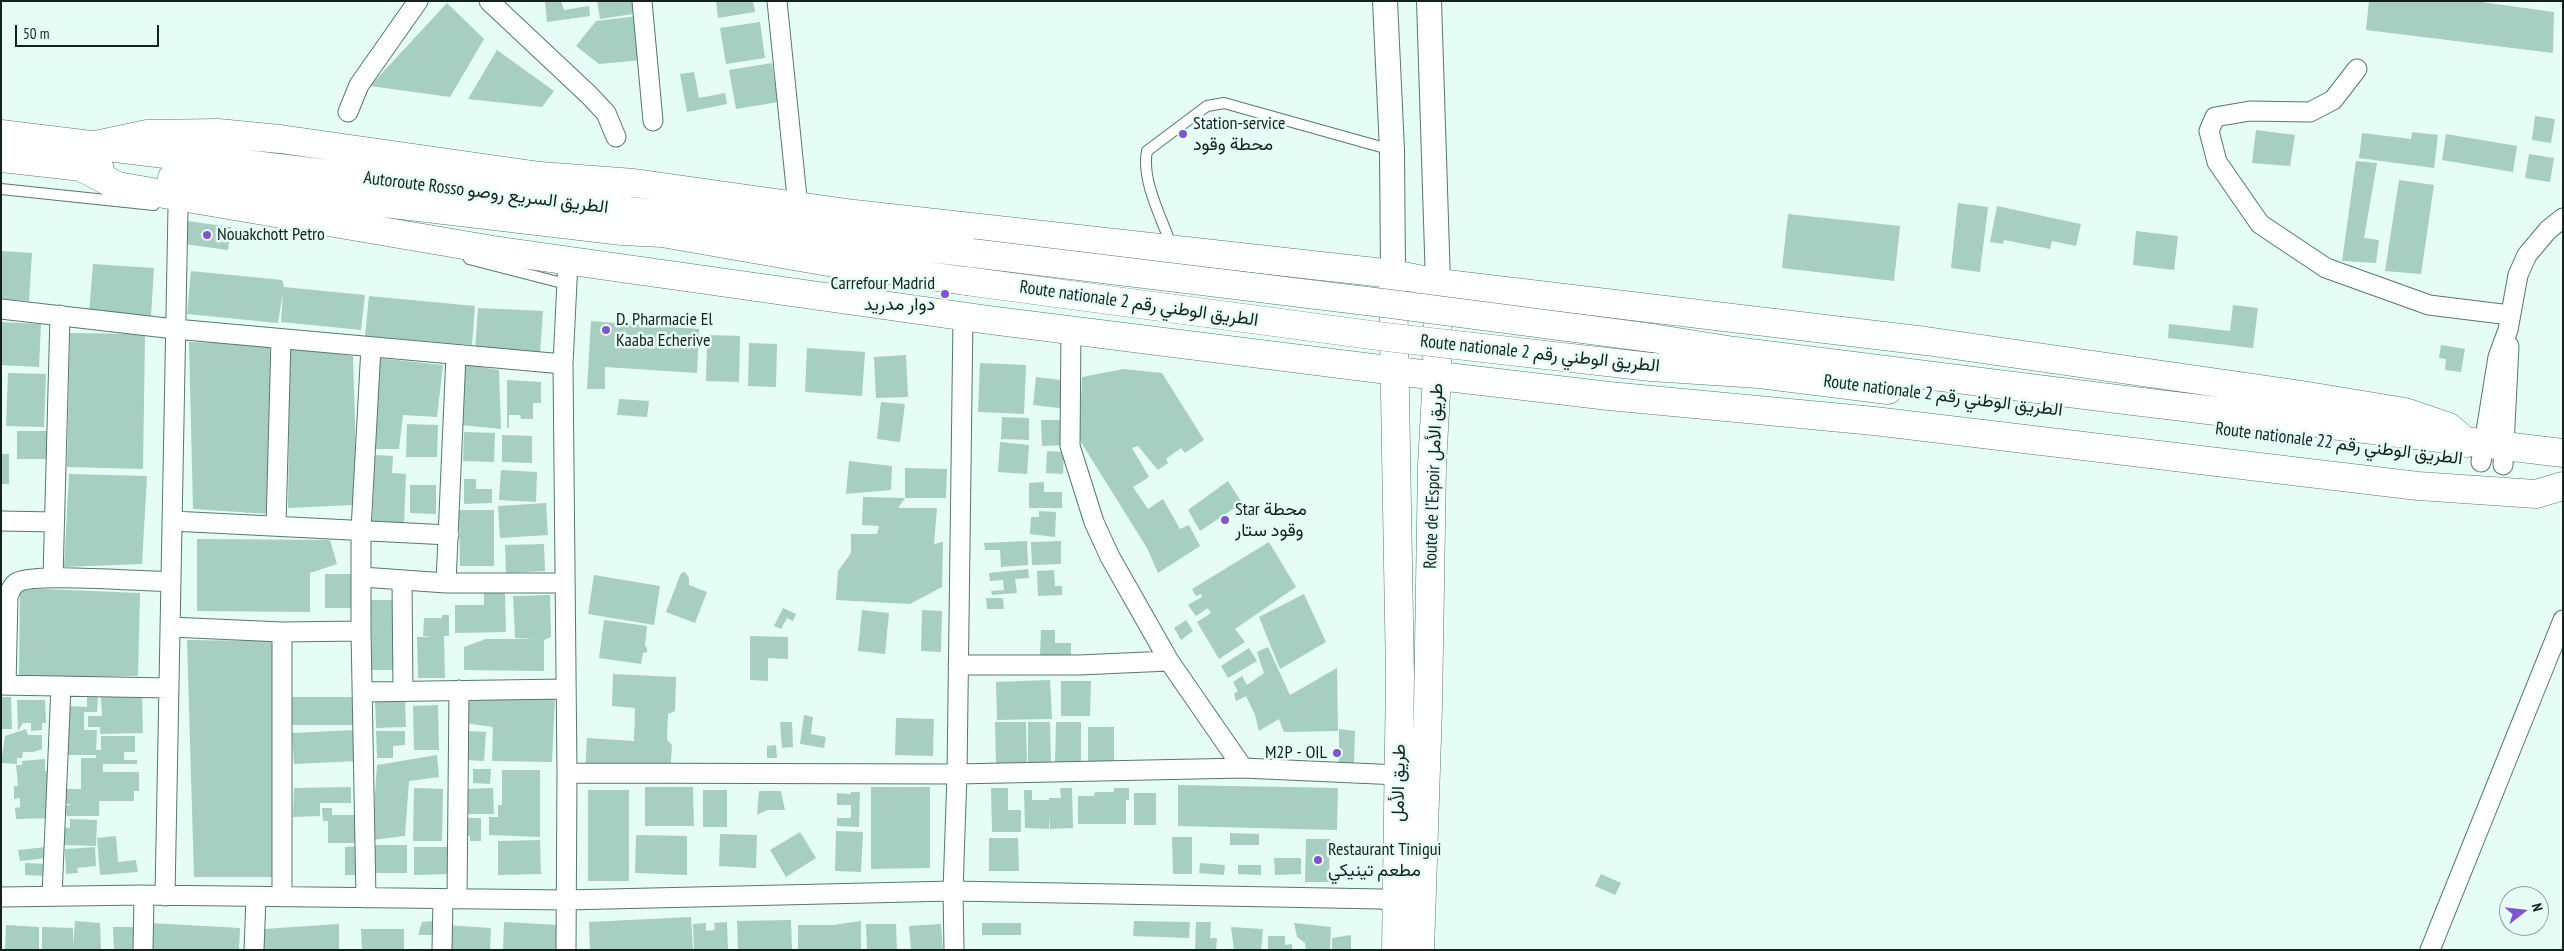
<!DOCTYPE html>
<meta charset="utf-8">
<style>
body{margin:0}
#map{position:relative;width:2564px;height:951px;overflow:hidden;background:#e5fdf5;font-family:"PT Sans Narrow",sans-serif}
canvas{display:block}
.frame{position:absolute;inset:0;border:2px solid #13221d;pointer-events:none}
.north{position:absolute;left:2499px;top:886px;width:50px;height:50px;box-sizing:border-box;background:#e5fdf5;border:1px solid #91a59f;border-radius:50%;rotate:74deg;font-size:14px;font-weight:700;line-height:20px;text-align:center;color:#13221d}
.north::after{content:'';display:block;margin:auto;width:18px;height:22px;background:#8155ce;clip-path:polygon(50% 0,100% 100%,50% 72%,0 100%)}
.scale{position:absolute;left:15px;top:25px;width:144px;height:22px;box-sizing:border-box;border:2px solid #13221d;border-top:0;padding-left:6px;font-size:15px;line-height:18px;white-space:nowrap;color:#13221d;-webkit-text-stroke:4px #e5fdf5;paint-order:stroke}
</style>
<div id="map">
<canvas width="2564" height="951"></canvas>
<div class="frame"></div>
<div class="north">N</div>
<div class="scale">50 m</div>
</div>
<script>
const g = document.querySelector('canvas').getContext('2d');
g.lineJoin = 'round';
function paint(path, color) {
  g.fillStyle = color;
  g.fill(path, 'evenodd');
}
function stroke(path, color, width, dash) {
  g.strokeStyle = color;
  g.lineWidth = width;
  g.lineCap = dash ? 'butt' : 'round';
  g.setLineDash(dash || []);
  g.stroke(path);
}
function drawText(font, color, halo, rows, align = 'center') {
  g.font = font + ' "PT Sans Narrow",Vazirmatn,sans-serif';
  g.lineWidth = 5;
  g.setLineDash([]);
  g.textBaseline = 'middle';
  g.strokeStyle = halo;
  g.fillStyle = color;
  for (const [text, x, y, turn = 0] of rows) {
    g.save();
    g.translate(x, y);
    g.rotate((+turn || 0) * Math.PI / 180);
    g.textAlign = isNaN(turn) ? turn : align;
    if (halo) g.strokeText(text, 0, 0);
    g.fillText(text, 0, 0);
    g.restore();
  }
}
paint(new Path2D(`
 M545,1H561L564,10L589,6L590,16L547,22Z
 M597,1H638L640,13L600,19Z
 M716,1H753L755,12L718,18Z
 M2369,1H2474L2554,12L2553,53L2366,30Z
 M447,3L484,39L450,97L370,86Z
 M638,16L643,60L599,64L576,46L596,21Z
 M760,22L765,58L726,64L720,28Z
 M497,50L554,91L542,107L468,99Z
 M772,63L778,102L736,109L729,70Z
 M694,72L699,98L725,93L727,104L687,112L680,74Z
 M2535,116L2555,119L2551,143L2532,140Z
 M2256,130L2295,135L2290,166L2252,163Z
 M2412,132L2438,135L2434,168L2359,158L2362,133L2411,139Z
 M2446,134L2517,146L2513,172L2442,160Z
 M2529,154L2554,158L2550,182L2525,178Z
 M2356,161L2377,163L2364,238L2379,240L2376,263L2342,261Z
 M2399,180L2434,185L2421,274L2385,271Z
 M1958,203L1988,207L1980,272L1951,268Z
 M1997,206L2081,224L2076,246L2052,241L2050,249L2004,240L2003,244L1990,242Z
 M1788,214L1900,226L1894,281L1782,268Z
 M187,221L231,227L228,250L184,244Z
 M2136,231L2178,236L2174,270L2133,265Z
 M1,251L32,253L29,301L1,299Z
 M93,264L154,268L151,317L89,313Z
 M191,271L282,280L284,287L365,295L361,330L281,322L283,292L278,323L187,314Z
 M369,296L475,306L472,345L365,336Z
 M2233,305L2258,308L2253,348L2168,338L2169,324L2230,331Z
 M478,308L543,311L540,354L475,351Z
 M591,321L699,329L697,373L605,367V389H587Z
 M1,322L41,324L39,367L1,365Z
 M70,333L145,334L143,469L67,467Z
 M707,335L740,336L739,382L706,381Z
 M189,342L270,345L269,514L193,509Z
 M749,343L777,344L776,387L748,386Z
 M2441,345L2465,349L2461,372L2445,370L2446,359L2439,358Z
 M290,348L353,356L356,456L354,505L288,508Z
 M807,348L865,352L862,396L805,392Z
 M906,355L908,397L876,398L874,357Z
 M378,358L443,365L437,417L403,415L399,449H372Z
 M457,363L499,370L501,429L461,425Z
 M980,363L1026,365L1024,414L978,412Z
 M1124,369L1162,373L1204,440L1185,453L1181,448L1166,459L1168,463L1158,470L1138,446L1132,448L1149,477L1133,487L1148,509L1163,499L1180,529L1189,525L1200,546L1158,573L1147,548L1079,439L1082,377Z
 M8,373L46,374L44,427L6,426Z
 M1036,377L1070,381L1067,409L1033,405Z
 M507,380L541,382V403H533V419H521L520,415H509V428H507Z
 M619,399L649,401L647,417L617,415Z
 M881,402L905,404L900,442L877,439Z
 M1002,417L1029,418V440L1001,439Z
 M1041,420H1067L1066,445L1042,446Z
 M407,424L438,425L437,457H406Z
 M17,431H49L50,459H17Z
 M464,432L495,433L494,462L463,461Z
 M502,435L532,436V463L502,462Z
 M1000,442L1029,445L1027,474L998,472Z
 M1047,451L1064,452L1063,474L1046,473Z
 M1,454H9V484H1Z
 M375,455L393,456L392,473L406,474L404,525L372,524Z
 M849,461L892,466L891,490L846,494Z
 M905,468L947,469L946,498H905L898,508H937L934,544L943,542L942,587L910,604L836,600L838,571L851,553V534H877L879,526L862,525L863,497L905,498Z
 M501,470L537,472L536,502L499,500Z
 M69,474L147,476L142,564L64,567Z
 M464,479H476V489H492V503L464,504Z
 M1228,481L1242,503L1200,531L1188,510Z
 M1044,482V492H1062V508H1029V483Z
 M410,485H436V514L410,513Z
 M546,503L548,535L500,538L498,506Z
 M459,510H494V566H460Z
 M1039,511L1056,512L1055,537L1030,534L1031,517H1039Z
 M197,539L330,540L337,564L310,573V612L197,611Z
 M1027,541L1028,565L1001,567L1000,550H985L984,543Z
 M1061,541V564L1032,565L1031,542Z
 M1269,542L1296,587L1235,629L1245,642L1219,659L1197,622L1211,613L1208,608L1196,616L1188,605L1202,597L1201,594L1196,596L1192,589Z
 M544,544L545,571L506,573L505,545Z
 M1028,569L1029,578L1015,579L1017,593L992,595L991,591L1004,590L1003,580L990,581L989,573Z
 M1054,570L1055,586H1062V595L1038,596L1037,571Z
 M685,572L689,578V585L707,592L695,623L666,612L681,573Z
 M325,574H360L361,608H325Z
 M594,575L660,586L654,625L588,614Z
 M20,588L140,593L138,676L19,678Z
 M484,592H505L506,632L455,633V605H484Z
 M1304,594L1326,642L1280,669L1259,617Z
 M550,595L551,637L544,640V671L464,670V647L486,639H535L515,638L513,596Z
 M986,598H1003L1004,609H987Z
 M371,600H395V670H372Z
 M783,608L796,614L793,621L787,618L781,629L774,626Z
 M862,610L889,613L885,654L858,651Z
 M922,610L942,611L941,652L921,651Z
 M442,615H449V636H444L445,678H418L417,637H432L423,636L424,618H442Z
 M604,620L647,626L645,646L647,648V652L643,653L641,664L599,658Z
 M1186,620L1193,631L1181,640L1174,628Z
 M1041,630H1055V643H1071V655H1040Z
 M750,636L788,637V659L768,658V681L750,680Z
 M187,640L274,641L282,877H194Z
 M1268,647L1290,695L1337,668L1338,731L1284,732L1279,719L1259,731L1255,715L1246,696L1236,701L1234,694L1238,691L1233,682L1242,676L1247,685L1264,673L1257,652Z
 M1249,648L1257,661L1228,678L1221,666Z
 M613,674L676,677L675,711L668,714L667,740L672,745L670,777L585,772L587,738L634,741L635,708L612,706Z
 M1050,680L1052,719L997,720L996,682Z
 M1061,681H1091L1090,716H1061Z
 M142,696L143,733L100,734V727H88V716H102L101,697Z
 M467,696H555L552,762L492,761L493,727L465,723Z
 M1,697H11L12,729H1Z
 M87,697H98L97,712H84V730H97L96,750H101V736H135V752H124V760H137V764H103V772H139V791H134V801H99V816H67L63,807L72,804H63V789H81V758H96V755H66L67,706L87,707Z
 M286,697H355L354,725H286Z
 M405,699L406,727L376,728L375,700Z
 M17,700H45L46,723H42V730L31,731V723H23L18,731Z
 M438,705L439,750H414L413,706Z
 M804,715L813,717L811,734L826,737L824,748L800,744Z
 M896,718L934,719L933,756L895,755Z
 M780,722H792L793,747L782,748Z
 M995,722H1026L1027,765L996,766Z
 M1028,722H1050L1051,764H1028Z
 M1056,722H1081V765H1055Z
 M1088,727H1114V765H1088Z
 M26,729L28,735H42V749L33,752H23L22,758H17V764L1,763L5,736Z
 M1339,729L1355,731L1354,764H1339Z
 M355,730L357,761L294,764L292,733Z
 M376,731H405V745L393,746V758H377Z
 M467,731L486,732L484,761L466,760Z
 M776,745L777,758H767V746Z
 M437,755L439,777L409,781L405,836L372,840L377,765Z
 M45,759V771H49L52,818L16,819L15,808L20,807V798L14,799V786H18L16,765H22V761Z
 M473,769H491L490,784L473,783Z
 M502,770H540V837L489,835V817H498V805H502Z
 M1178,785L1338,788L1337,830L1178,826Z
 M351,787V803H320V816L293,817L294,788Z
 M645,787H693L694,826H645Z
 M871,787H930V868L871,869Z
 M414,788L443,789L442,841H413Z
 M493,788L494,814H463L462,789Z
 M991,788H1008V810H1021V832H992Z
 M1060,788H1072L1073,828L1050,829V813L1049,829L1025,828L1024,790H1032V800H1049V798H1061Z
 M1114,788H1129V800H1126V824H1078V796H1094L1095,792H1114Z
 M588,790H629V881H588Z
 M703,790H727V827H703Z
 M759,791H781L785,810H767L757,815Z
 M851,792H860L859,827L837,826V818H851V805H837V793L851,794Z
 M1134,793H1156V825H1134Z
 M322,808H332V815H363L364,843H328V821H323Z
 M464,818H481V841H470V836H464Z
 M70,819L97,820L96,846L63,845L64,827L70,828Z
 M836,831L863,832L861,872L835,871Z
 M800,832L816,858L786,877L770,850Z
 M1230,833L1259,834V845H1230Z
 M720,834L757,835L756,868L719,866Z
 M636,835L687,836V875L635,873Z
 M116,836L118,862L136,860L138,872L100,875L97,838Z
 M1172,837H1192V874H1173Z
 M989,838H1018L1019,871H989Z
 M1306,839H1330L1329,882H1305Z
 M540,840L541,874L498,875V841Z
 M370,845H407V873H370Z
 M361,846L362,875H345V847Z
 M46,847L47,858L20,861L18,850Z
 M95,847L96,866L77,868L78,873L66,874L65,849Z
 M414,847H450L451,874L414,875Z
 M1274,858H1301V874L1275,875Z
 M25,863L47,864V876L25,875Z
 M1200,863L1225,865L1224,875L1199,873Z
 M1238,865H1261V875L1238,874Z
 M1601,874L1621,883L1615,895L1595,886Z
 M691,917L693,950H590L589,922Z
 M791,920L792,950H738L737,921Z
 M75,921L100,923L101,950H42V927L73,928V946Z
 M433,921L434,935H418L422,922Z
 M861,921V950H798V925H833Z
 M1134,921L1190,922L1189,938L1133,936Z
 M504,922L558,925L556,950H503Z
 M727,922L728,950H694L693,924L706,923V931L715,930L714,923Z
 M1196,922H1211L1210,938H1217L1216,950H1195Z
 M150,923L240,928L239,950H151Z
 M982,923H1021V935H982Z
 M1294,923L1331,927L1330,950H1306L1305,943L1297,937Z
 M339,924V950H262L264,929Z
 M866,924H896L897,950H867Z
 M941,924L943,950H911L909,926Z
 M6,925L39,927V950H5Z
 M445,925L491,928L490,950H447Z
 M113,927H139V950H114Z
 M1231,927L1263,929L1261,950H1234Z
 M361,929H404V950H362Z
 M1351,935V950H1332V938Z
 M1268,936H1285V945L1292,944V950H1268Z`), '#a6cec1');
const service = new Path2D(`
 M1,189L154,205
 M1172,247C1162,219 1141,180 1147,151L1207,106L1224,103L1392,150
 M469,259L566,284`);
const minor = new Path2D(`
 M489,1L589,95L606,113L616,137
 M642,1L653,121
 M777,1L798,207
 M2357,69L2333,100L2310,112L2250,111L2215,117L2209,131L2217,162L2260,224L2326,268L2429,305L2510,315
 M348,112L359,85L418,1
 M1,309L175,329L563,364
 M1071,330L1070,446L1094,522L1110,557L1169,661L1243,768
 M2481,462L2498,357L2508,330L2518,275L2527,255L2548,230L2563,218
 M2503,465L2509,346
 M1,521L54,522
 M172,521L449,535
 M276,526L281,339
 M362,577L446,583H564
 M53,578L60,315
 M402,580L403,691
 M446,583L456,355
 M170,627L282,632L361,631V530L371,347
 M361,631L366,898
 M958,665H1079L1169,661
 M1,685L169,688
 M6,685L8,597C10,591 12,585 18,582C33,573 146,581 171,582
 M363,692L565,689
 M567,773L957,774L1243,768L1399,775
 M52,896L61,686
 M165,896L178,208
 M1,897L144,895L566,900L953,891L1381,899L1397,903
 M282,897V632
 M457,899L459,690
 M143,950L144,895
 M254,950L256,897
 M442,950L443,899
 M566,950L567,773L563,364L568,261
 M954,950L953,891L957,774L963,316
 M2430,950L2563,620`);
const tertiary = new Path2D(`
 M1385,1L1392,150L1393,274
 M1429,1L1438,283`);
const trunk = new Path2D(`
 M1,134L972,253
 M96,145L147,134L218,133L280,139L540,176L634,183L854,214L1393,274L1438,283L1926,341L2302,395L2405,412L2449,427L2467,443
 M1,158L100,169
 M81,167L117,186L493,250L989,320L1396,371L1609,396L1874,421L2418,486L2536,494L2563,486
 M172,178L622,231L662,233L834,263L966,281
 M1393,281L1400,676L1396,950
 M1652,338L1734,351L2117,399L2563,453
 M1651,367L1759,374L1888,390
 M1420,950L1428,707L1432,465L1437,375L1438,287`);
stroke(service, '#54796d', 12);
stroke(minor, '#54796d', 21);
stroke(tertiary, '#54796d', 26);
stroke(trunk, '#54796d', 29);
stroke(service, '#fff', 10);
stroke(minor, '#fff', 19);
stroke(tertiary, '#fff', 24);
stroke(trunk, '#fff', 28);
const trunkBridge = new Path2D(`
 M972,253L1391,304L1652,338
 M966,281L1386,337L1651,367`);
stroke(trunkBridge, '#54796d', 29, []);
stroke(trunkBridge, '#fff', 28);
for (const [x, y, r, color] of [
 [1183,134,5,"#8155ce"],
 [207,235,5,"#8155ce"],
 [945,294,5,"#8155ce"],
 [606,330,5,"#8155ce"],
 [1225,520,5,"#8155ce"],
 [1337,753,5,"#8155ce"],
 [1318,860,5,"#8155ce"]
]) {
  const dot = new Path2D();
  dot.arc(x, y, r, 0, 2 * Math.PI);
  g.fillStyle = color;
  g.fill(dot);
  stroke(dot, '#e5fdf5', 2);
}
drawText('18px', '#13221d', '#e5fdf5', [
 ["Station-service",1193,124],
 ["محطة وقود",1193,145],
 ["Nouakchott Petro",217,235],
 ["Carrefour Madrid",935,284,"right"],
 ["دوار مدريد",935,305,"right"],
 ["D. Pharmacie El",616,320],
 ["Kaaba Echerive",616,341],
 ["Star محطة",1235,510],
 ["وقود ستار",1235,531],
 ["M2P - OIL",1327,753,"right"],
 ["Restaurant Tinigui",1328,850],
 ["مطعم تينيكي",1328,871]
], 'left');
drawText('18px', '#13221d', '#e5fdf5', [
 ["Autoroute Rosso الطريق السريع روصو",486,193,7],
 ["Route nationale الطريق الوطني رقم 2",1139,304,8],
 ["Route nationale الطريق الوطني رقم 2",1540,354,6],
 ["Route nationale الطريق الوطني رقم 2",1943,396,7],
 ["Route nationale 22 الطريق الوطني رقم",2339,444,7],
 ["Route de l’Espoir طريق الأمل",1434,476,-88],
 ["طريق الأمل",1399,783,-89]
]);
</script>
